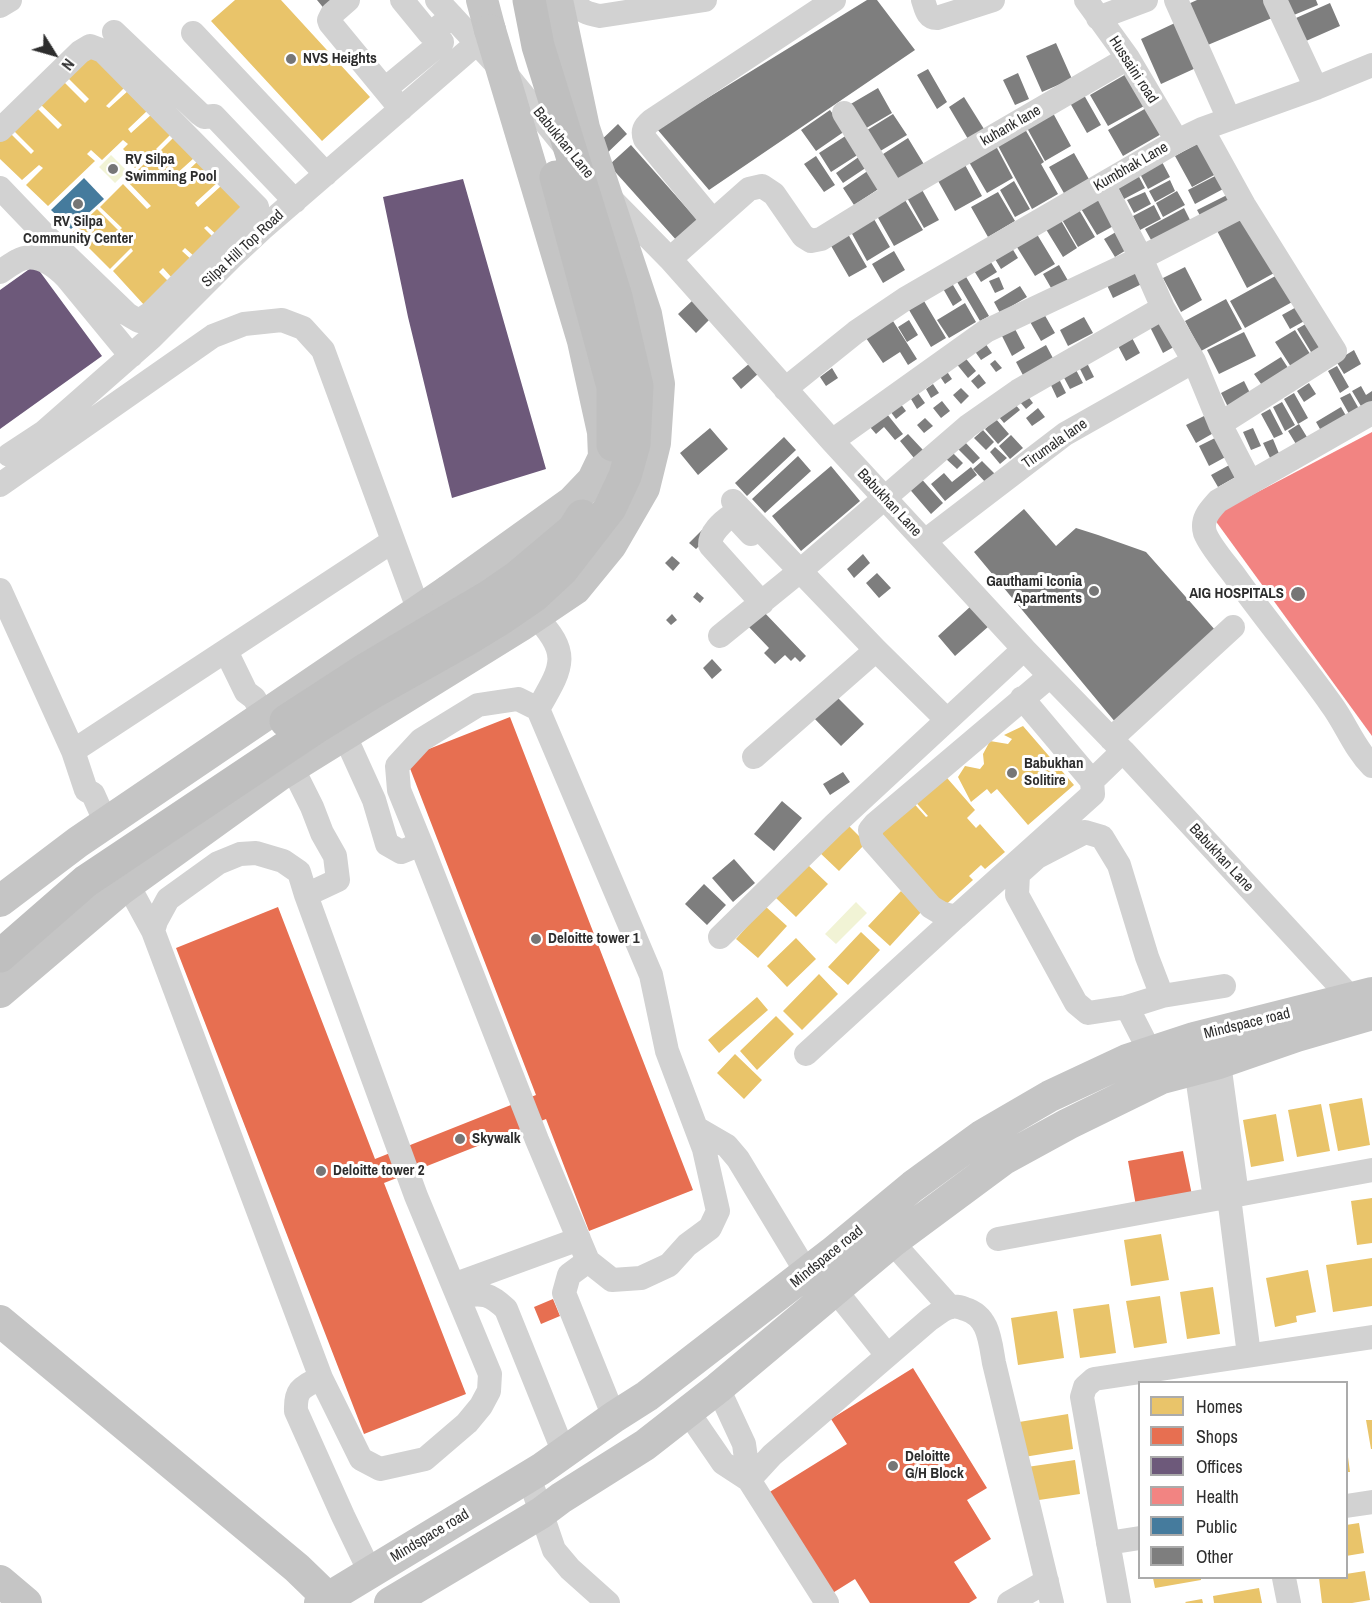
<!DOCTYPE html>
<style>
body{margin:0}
#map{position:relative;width:1372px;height:1603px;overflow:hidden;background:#fff;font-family:"Archivo Narrow",sans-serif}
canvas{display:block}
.legend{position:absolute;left:1138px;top:1381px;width:210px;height:198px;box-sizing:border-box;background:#fff;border:2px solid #ababab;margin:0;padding:8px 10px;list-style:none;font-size:18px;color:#2d2d2d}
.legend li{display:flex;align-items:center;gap:12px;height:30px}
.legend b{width:30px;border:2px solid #ababab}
.north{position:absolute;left:24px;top:24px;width:60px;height:60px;-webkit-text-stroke:4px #fff;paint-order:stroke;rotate:127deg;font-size:16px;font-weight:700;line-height:24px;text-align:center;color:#2d2d2d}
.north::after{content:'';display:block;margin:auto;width:21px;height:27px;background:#2d2d2d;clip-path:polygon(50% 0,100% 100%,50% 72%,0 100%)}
</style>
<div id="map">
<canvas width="1372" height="1603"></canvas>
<ul class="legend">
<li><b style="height:16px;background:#e9c46a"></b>Homes</li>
<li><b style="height:16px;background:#e76f51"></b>Shops</li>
<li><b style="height:16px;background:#6d597a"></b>Offices</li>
<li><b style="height:16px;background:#f28482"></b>Health</li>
<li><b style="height:16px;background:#457b9d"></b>Public</li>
<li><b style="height:16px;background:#7e7e7e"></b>Other</li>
</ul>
<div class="north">N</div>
</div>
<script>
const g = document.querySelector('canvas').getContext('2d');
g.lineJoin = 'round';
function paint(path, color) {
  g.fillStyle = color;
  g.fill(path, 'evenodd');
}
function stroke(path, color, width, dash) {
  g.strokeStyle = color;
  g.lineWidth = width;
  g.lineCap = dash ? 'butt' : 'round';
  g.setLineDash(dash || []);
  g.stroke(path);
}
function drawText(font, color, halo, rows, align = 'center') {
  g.font = font + ' "Archivo Narrow",sans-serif';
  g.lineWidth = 6;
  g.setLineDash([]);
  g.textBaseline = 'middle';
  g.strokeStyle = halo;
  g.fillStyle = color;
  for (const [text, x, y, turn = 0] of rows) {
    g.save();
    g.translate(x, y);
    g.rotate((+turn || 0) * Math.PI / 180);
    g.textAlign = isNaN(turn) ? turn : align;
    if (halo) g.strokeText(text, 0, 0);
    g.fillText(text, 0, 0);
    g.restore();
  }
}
paint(new Path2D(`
 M111,155L127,171L115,183L99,167Z
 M856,902L867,913L836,944L825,934Z`), '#f1f3d5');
paint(new Path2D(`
 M235,0H281L370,97L322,141L211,21Z
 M93,53L126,86L106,106L109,108L129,90L148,110L128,129L131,133L152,114L171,134L156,149L159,152L174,137L194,158L174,176L178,180L198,161L218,182L195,203L198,207L221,186L245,210L218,236L207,226L204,228L215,239L196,258L185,248L182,251L193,261L173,279L163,268L159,272L170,283L145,306L113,271L133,251L131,248L110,269L73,232L97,209L119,231L122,228L100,207L123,184L147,209L151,206L127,181L145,163L143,161L135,168L124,157L127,153L123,149L128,144L123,140L102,160L91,150L87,154L95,161L48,206L26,185L43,168L39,165L22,180L0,159V139L8,131L31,154L34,151L11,128L35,106L58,129L62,125L39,103L63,81L85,103L89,99L67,77Z
 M1023,726L1074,785L1028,825L997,789L991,794L987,789L971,802L958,777L965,766L980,769L984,764L983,754L990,741L1008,744L1012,739L1004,735Z
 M941,771L975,810L967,818L976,828L980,824L1005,852L985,869L981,865L969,876L973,880L940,910L871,833L910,799L926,817L928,816L911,797Z
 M846,823L866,843L839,871L818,851Z
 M808,865L828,884L796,917L776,898Z
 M901,891L922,911L890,946L868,926Z
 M765,906L787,926L758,958L736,939Z
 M861,932L880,950L848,985L828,967Z
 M796,938L816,959L787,987L767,966Z
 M819,974L838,994L802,1030L783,1011Z
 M757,997L768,1010L719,1053L708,1040Z
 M776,1016L794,1034L757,1070L740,1051Z
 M735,1054L762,1080L744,1099L717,1073Z
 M1362,1098L1370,1145L1338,1151L1329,1104Z
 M1321,1104L1330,1151L1297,1157L1288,1110Z
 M1276,1114L1284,1161L1251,1167L1243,1120Z
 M1372,1198V1243L1357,1245L1351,1201Z
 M1161,1234L1169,1280L1131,1286L1124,1240Z
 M1372,1258V1306L1333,1312L1326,1265Z
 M1308,1270L1316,1312L1296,1316L1297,1322L1275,1327L1266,1278Z
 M1213,1287L1220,1334L1187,1339L1180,1292Z
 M1160,1296L1167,1343L1134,1348L1126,1301Z
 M1109,1304L1116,1353L1080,1358L1073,1309Z
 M1057,1311L1064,1358L1018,1365L1011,1318Z
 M1068,1414L1073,1449L1024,1457L1019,1422Z
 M1366,1420H1372V1449H1371Z
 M1346,1457H1348L1350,1472H1346Z
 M1075,1460L1080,1494L1032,1501L1027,1467Z
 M1359,1523L1364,1553L1346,1556V1525Z
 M1365,1571L1370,1600L1352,1603H1322L1319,1578H1346V1574Z
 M1153,1578H1201V1580L1155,1588Z
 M1259,1588L1262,1603H1214L1213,1596Z
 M1202,1599L1203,1603H1186L1185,1602Z`), '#e9c46a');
paint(new Path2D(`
 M510,717L693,1190L589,1231L546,1119L384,1183L466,1394L364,1434L176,948L278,907L375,1159L536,1095L406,758Z
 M1183,1151L1192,1195L1136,1206L1128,1161Z
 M553,1299L560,1316L541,1324L534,1307Z
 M913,1368L987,1488L967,1500L991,1539L954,1562L977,1598L969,1603H870L855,1579L831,1594L768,1493L847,1444L831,1419Z`), '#e76f51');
paint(new Path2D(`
 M463,179L546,469L452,498L408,317L383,197Z
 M35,265L102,356L0,429V290Z`), '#6d597a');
paint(new Path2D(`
 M1372,432V736L1212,516Z`), '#f28482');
paint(new Path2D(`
 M84,178L104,199L71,229L51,210Z`), '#457b9d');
paint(new Path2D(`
 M317,0H340L326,11Z
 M867,0H877L915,50L709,190L657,129Z
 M1197,0H1265L1272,18L1203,47L1186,5Z
 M1283,0H1316L1318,5L1289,17Z
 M1330,3L1340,26L1306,41L1296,18Z
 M1177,22L1198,67L1161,84L1141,39Z
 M1056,43L1072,79L1042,92L1026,56Z
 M928,69L947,102L937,109L917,75Z
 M1018,73L1029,99L1015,105L1003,80Z
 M1128,73L1146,105L1108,126L1090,95Z
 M878,88L892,113L863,130L849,105Z
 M1084,95L1101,125L1087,133L1070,103Z
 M964,97L984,129L968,139L949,107Z
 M1148,107L1163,133L1123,156L1108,130Z
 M830,110L845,131L816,151L801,130Z
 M1053,113L1071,146L1045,161L1027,128Z
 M893,114L907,135L877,153L864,132Z
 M618,124L627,134L603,157L594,147Z
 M1025,129L1044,162L1041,164L1058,194L1032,209L997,144Z
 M847,135L859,154L831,172L819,153Z
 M908,138L925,166L896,183L880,156Z
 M1201,142L1218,173L1192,187L1175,156Z
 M631,145L700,223L678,242L609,165Z
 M996,146L1013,178L987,193L969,162Z
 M1074,153L1090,181L1065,195L1049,167Z
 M816,156L835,185L824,192L804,164Z
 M860,156L867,167L843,183L836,173Z
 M1161,160L1170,177L1148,189L1139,172Z
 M964,163L982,196L955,211L937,179Z
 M869,170L880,188L854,205L843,188Z
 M1137,173L1145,188L1124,199L1116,184Z
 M1219,174L1225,188L1195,204L1188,190Z
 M1170,180L1175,191L1155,202L1149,191Z
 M1014,181L1030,209L1015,217L1000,190Z
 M921,188L939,220L924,228L906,196Z
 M1177,191L1185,205L1163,217L1156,203Z
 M998,192L1015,221L988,237L971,207Z
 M1145,192L1151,204L1134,213L1127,200Z
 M1102,194L1119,223L1097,235L1080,207Z
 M1227,195L1233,206L1203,221L1197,210Z
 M905,200L923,230L894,246L877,216Z
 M1154,205L1161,219L1140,230L1133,216Z
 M1078,208L1095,237L1078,247L1061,218Z
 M1184,208L1193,226L1155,247L1145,229Z
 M1243,210L1276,272L1247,288L1214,225Z
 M1059,217L1077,248L1063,257L1044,226Z
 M874,219L890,247L867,261L851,232Z
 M1121,229L1131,247L1115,257L1104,239Z
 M1035,231L1055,264L1035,276L1015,244Z
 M848,234L867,267L849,277L830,244Z
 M1012,248L1018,258L1001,269L995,259Z
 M894,251L905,270L883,283L872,264Z
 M989,259L997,272L981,282L973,269Z
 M1139,262L1148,281L1113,298L1104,279Z
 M1059,265L1070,284L1054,293L1043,274Z
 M1185,267L1202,300L1181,312L1163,278Z
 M1279,274L1294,301L1245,328L1230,301Z
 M965,275L989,316L980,321L956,280Z
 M999,277L1004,289L995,293L989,281Z
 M950,280L962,300L953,306L941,285Z
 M1020,286L1027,297L1000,313L994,302Z
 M1226,299L1242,329L1201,351L1185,321Z
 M692,301L710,319L696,333L678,314Z
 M924,301L946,338L931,347L909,310Z
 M965,303L976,322L949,338L937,320Z
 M1300,305L1308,319L1290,329L1282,315Z
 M1043,312L1055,333L1041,341L1029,320Z
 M1164,314L1179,344L1163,353L1148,323Z
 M1084,317L1093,333L1068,346L1060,330Z
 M909,320L918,335L907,342L898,327Z
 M893,321L917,359L908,365L900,352L883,363L866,338Z
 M1309,322L1326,349L1314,357L1297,329Z
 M1015,329L1025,348L1012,356L1002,336Z
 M1295,330L1312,357L1293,370L1275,342Z
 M1244,332L1256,356L1219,374L1207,350Z
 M1130,334L1140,353L1126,361L1116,342Z
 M985,343L992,353L981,360L974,350Z
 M1046,345L1055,362L1025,379L1016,362Z
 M1354,350L1361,364L1344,374L1336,361Z
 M963,355L976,371L968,378L955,362Z
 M1281,357L1292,374L1266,391L1254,374Z
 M995,360L1002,368L996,372L990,364Z
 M1086,361L1094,377L1086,381L1078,365Z
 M750,363L759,373L741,389L732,378Z
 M1337,366L1349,387L1340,393L1328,371Z
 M832,368L838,378L826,386L820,377Z
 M1075,368L1083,383L1070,389L1062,374Z
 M946,370L952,379L945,384L939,375Z
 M979,374L986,383L978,389L971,381Z
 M1058,377L1066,393L1057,398L1049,381Z
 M1244,381L1253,399L1230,411L1221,393Z
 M1309,383L1316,394L1304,402L1297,391Z
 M933,384L939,393L931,398L926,389Z
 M1361,386L1366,395L1372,391V409L1365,413L1352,391Z
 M961,388L969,396L961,404L953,395Z
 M918,393L925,403L917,409L911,399Z
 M1294,393L1308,418L1298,424L1284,399Z
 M1350,393L1363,416L1353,421L1340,398Z
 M1027,395L1033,403L1026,409L1019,401Z
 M942,401L950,411L941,418L933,408Z
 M1282,402L1295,425L1285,431L1273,407Z
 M900,403L906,411L896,419L890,411Z
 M1015,404L1020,410L1004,423L999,417Z
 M1341,407L1349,421L1324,436L1316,422Z
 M1038,408L1045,417L1032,426L1026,418Z
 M1270,409L1283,434L1274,438L1261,414Z
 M887,414L903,434L895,440L884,427L876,434L870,427Z
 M1208,414L1217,431L1196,443L1186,425Z
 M925,418L933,426L924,433L917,425Z
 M996,419L1009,434L998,444L985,429Z
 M1299,424L1310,442L1299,449L1288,431Z
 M710,428L728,449L698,475L680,453Z
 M1253,428L1261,446L1251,450L1243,432Z
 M983,430L994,442L986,450L974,438Z
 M908,434L923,450L914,458L900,441Z
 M1011,435L1023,448L1010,459L999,446Z
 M1221,435L1231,454L1209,466L1199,446Z
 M784,437L796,450L747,496L735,483Z
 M1273,439L1280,456L1271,460L1263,443Z
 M964,441L980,458L973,464L957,448Z
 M995,447L1007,458L1000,464L990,452Z
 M952,452L963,463L957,469L945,458Z
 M798,456L811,471L765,513L752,499Z
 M982,461L996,475L987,484L973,469Z
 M1233,463L1239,475L1218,487L1211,475Z
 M831,466L860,501L801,551L772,516Z
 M971,467L977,475L945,501L931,484L944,473L952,482Z
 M918,475L943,503L931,514L906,485Z
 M1024,509L1056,546L1076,528L1098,535L1146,552L1216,631L1116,723L974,552Z
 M702,530L709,536L696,549L689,543Z
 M863,554L870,563L854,578L847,569Z
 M672,556L680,563L673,571L665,563Z
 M877,573L891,588L879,598L866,583Z
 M697,592L704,598L700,603L693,597Z
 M971,606L989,626L955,656L938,636Z
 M762,610L806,656L800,662L795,657L791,661L785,655L775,664L764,653L769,648L747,625Z
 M672,614L677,620L671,625L666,620Z
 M712,659L722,670L712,679L703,668Z
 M834,694L864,724L841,746L812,716Z
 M843,772L850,782L830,795L823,784Z
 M782,801L802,818L774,851L754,834Z
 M734,859L755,883L733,902L712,878Z
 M704,884L726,905L707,925L685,904Z`), '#7e7e7e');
stroke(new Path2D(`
 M348,0L332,14L329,20L330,23L401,109
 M402,0L429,33H432L452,16
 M437,0L511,80L562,143
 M574,0C578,11 589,14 600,16L705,0
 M923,0C926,9 927,18 937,18L993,0
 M1086,0L1128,58L1177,141
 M1176,0L1229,119
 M1275,0L1316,88
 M0,6L10,0
 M1098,18L1146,0
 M114,32L200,114L204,117L214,116L295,201
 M193,33L326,174
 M385,89L442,42
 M1202,129L1244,205L1335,351L1220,424
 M0,130L80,52L90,46L103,51L257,207L151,313L139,321L127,314L46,236L0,188
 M1103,184L1141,258L1163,308L1194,361L1220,424L1246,474
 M894,194L1128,58
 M608,196L670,259L832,441L1024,649L1123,751L1351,998
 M713,221L645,139C642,131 644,127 651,121L834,0
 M670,259L749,189L762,186L774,194L803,236L811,241L821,239L894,194L844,113
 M0,272C5,269 11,264 17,261C35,251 53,264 66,277L131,356
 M785,389L856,332L905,299L1177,141L1202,129L1316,88L1372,65
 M1372,413L1218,501C1209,511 1201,519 1205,533C1210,546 1225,563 1234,575C1265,619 1300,660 1331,704C1346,724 1354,748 1372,766
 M832,441L986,331L1141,258L1244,205
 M9,455L44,432L151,338L231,258L262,229L477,43
 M0,485L213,336L244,324L282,320L303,328L323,350L419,611
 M733,501L876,650L947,720
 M751,534L737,519L731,516C722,522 710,533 710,545L762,603
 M925,541L1065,434L1194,361
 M0,590L73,751L86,790L93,794L106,823
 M535,616C572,654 562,667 538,709
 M720,636L800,571L968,426L1018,391L1163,308
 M226,651L246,692L254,698L265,716
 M1022,698L1092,781L1093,794L956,917L941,913L931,907L872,840L870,830L875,824L1050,676
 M344,734L374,800L387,844L401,852L421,844L399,790L397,766L421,740L478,705L518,699L538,709L651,975L667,1051L704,1149L718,1211L710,1228L687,1245L669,1265L641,1278L612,1280L588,1261L537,1140L421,844
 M1111,739L1233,627
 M73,751L393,541
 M754,757L876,650
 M292,767L312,807L322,833L335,856L338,880L306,895L299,872L283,861L256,853L240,854L218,863L168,899L156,921L153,931L321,1378L361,1459L380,1469L425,1459L467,1423L481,1406L489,1391L490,1374L416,1196L306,895
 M1092,781L1123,751
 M128,885L153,931
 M720,937L834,825L1024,649
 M1162,996L1224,986
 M1127,1007L1162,996L1147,957L1119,865L1102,837L1085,832L1037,857L1018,874L1017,895L1076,1003L1088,1013L1127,1007L1150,1052
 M806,1054L956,917
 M1219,1063L1237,1195
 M1196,1069L1215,1199
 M696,1128L727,1146L738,1159L807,1273
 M1229,1197L1249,1355
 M998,1239L1372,1170
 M892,1242L949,1306
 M588,1261L569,1275L564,1293L614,1417
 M453,1285L579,1239
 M835,1290L887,1355
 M458,1296C482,1294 487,1291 506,1309L564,1453
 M321,1378C303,1387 295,1388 296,1411L343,1516L370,1572
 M718,1388L744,1444L749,1480L827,1603
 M688,1412L723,1463L749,1480
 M529,1477L554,1550L570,1569L608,1603
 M749,1480L772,1455L930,1319C936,1315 944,1308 951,1307C955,1306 960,1307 965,1309C989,1316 990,1341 994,1363L1052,1603
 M1346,1506L1372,1502
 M1108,1543L1140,1538
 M1284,1578L1289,1603
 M1009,1603L1047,1581
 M1119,1603L1082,1397L1085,1387L1094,1379L1372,1337`), '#d2d2d2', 24);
stroke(new Path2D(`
 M482,0L490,30
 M0,901L78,842L448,591
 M0,992L120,890L278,776L520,626L575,589L611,545L644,488L655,443L659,384L646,314L622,242
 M0,1321L297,1568L328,1598
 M0,1581L26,1603
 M320,1603L541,1469L614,1417L647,1396L832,1253L913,1186L983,1135L1050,1096L1127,1060L1194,1038L1372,993
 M390,1603L541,1513L561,1498L645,1445L718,1388L892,1242L1004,1159L1068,1124L1162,1078L1219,1063L1297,1036L1372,1014`), '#c5c5c5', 32);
stroke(new Path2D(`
 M557,0L584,128L622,242
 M448,591L572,502L593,480L604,457L603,432L583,341L490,30`), '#c5c5c5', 32);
stroke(new Path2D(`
 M556,177L613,387V445
 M286,721L363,671L488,597L517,577L574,529L582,516
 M0,956L86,881L315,728L375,691L471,637L502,618L534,596L562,570L610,508L625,476L634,444L637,386L616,297L538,46L529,0`), '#bfbfbf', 33);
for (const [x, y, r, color] of [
 [291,59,6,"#767676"],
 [113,169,6,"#767676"],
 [78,204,6,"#767676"],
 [1094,591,6,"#767676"],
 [1298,594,8,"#767676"],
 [1012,773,6,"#767676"],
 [536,939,6,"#767676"],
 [460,1139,6,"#767676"],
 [321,1171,6,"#767676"],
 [893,1466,6,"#767676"]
]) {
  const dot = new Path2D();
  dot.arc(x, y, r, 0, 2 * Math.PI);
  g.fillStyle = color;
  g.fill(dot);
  stroke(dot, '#fff', 2);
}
drawText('bold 15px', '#2d2d2d', '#fff', [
 ["NVS Heights",303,59],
 ["RV Silpa",125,160],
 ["Swimming Pool",125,177],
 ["RV Silpa",78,222,"center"],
 ["Community Center",78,239,"center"],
 ["Gauthami Iconia",1082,582,"right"],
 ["Apartments",1082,599,"right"],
 ["AIG HOSPITALS",1284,594,"right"],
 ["Babukhan",1024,764],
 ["Solitire",1024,781],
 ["Deloitte tower 1",548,939],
 ["Skywalk",472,1139],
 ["Deloitte tower 2",333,1171],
 ["Deloitte",905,1457],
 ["G/H Block",905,1474]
], 'left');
drawText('15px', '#2d2d2d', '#fff', [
 ["Hussaini road",1133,70,57],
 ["kuhank lane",1011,126,-30],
 ["Babukhan Lane",563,143,51],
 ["Kumbhak Lane",1131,167,-30],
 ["Silpa Hill Top Road",243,249,-43],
 ["Tirumala lane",1055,444,-35],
 ["Babukhan Lane",889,503,47],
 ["Babukhan Lane",1221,858,47],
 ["Mindspace road",1247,1024,-14],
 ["Mindspace road",827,1257,-39],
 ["Mindspace road",430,1536,-31]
]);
</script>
